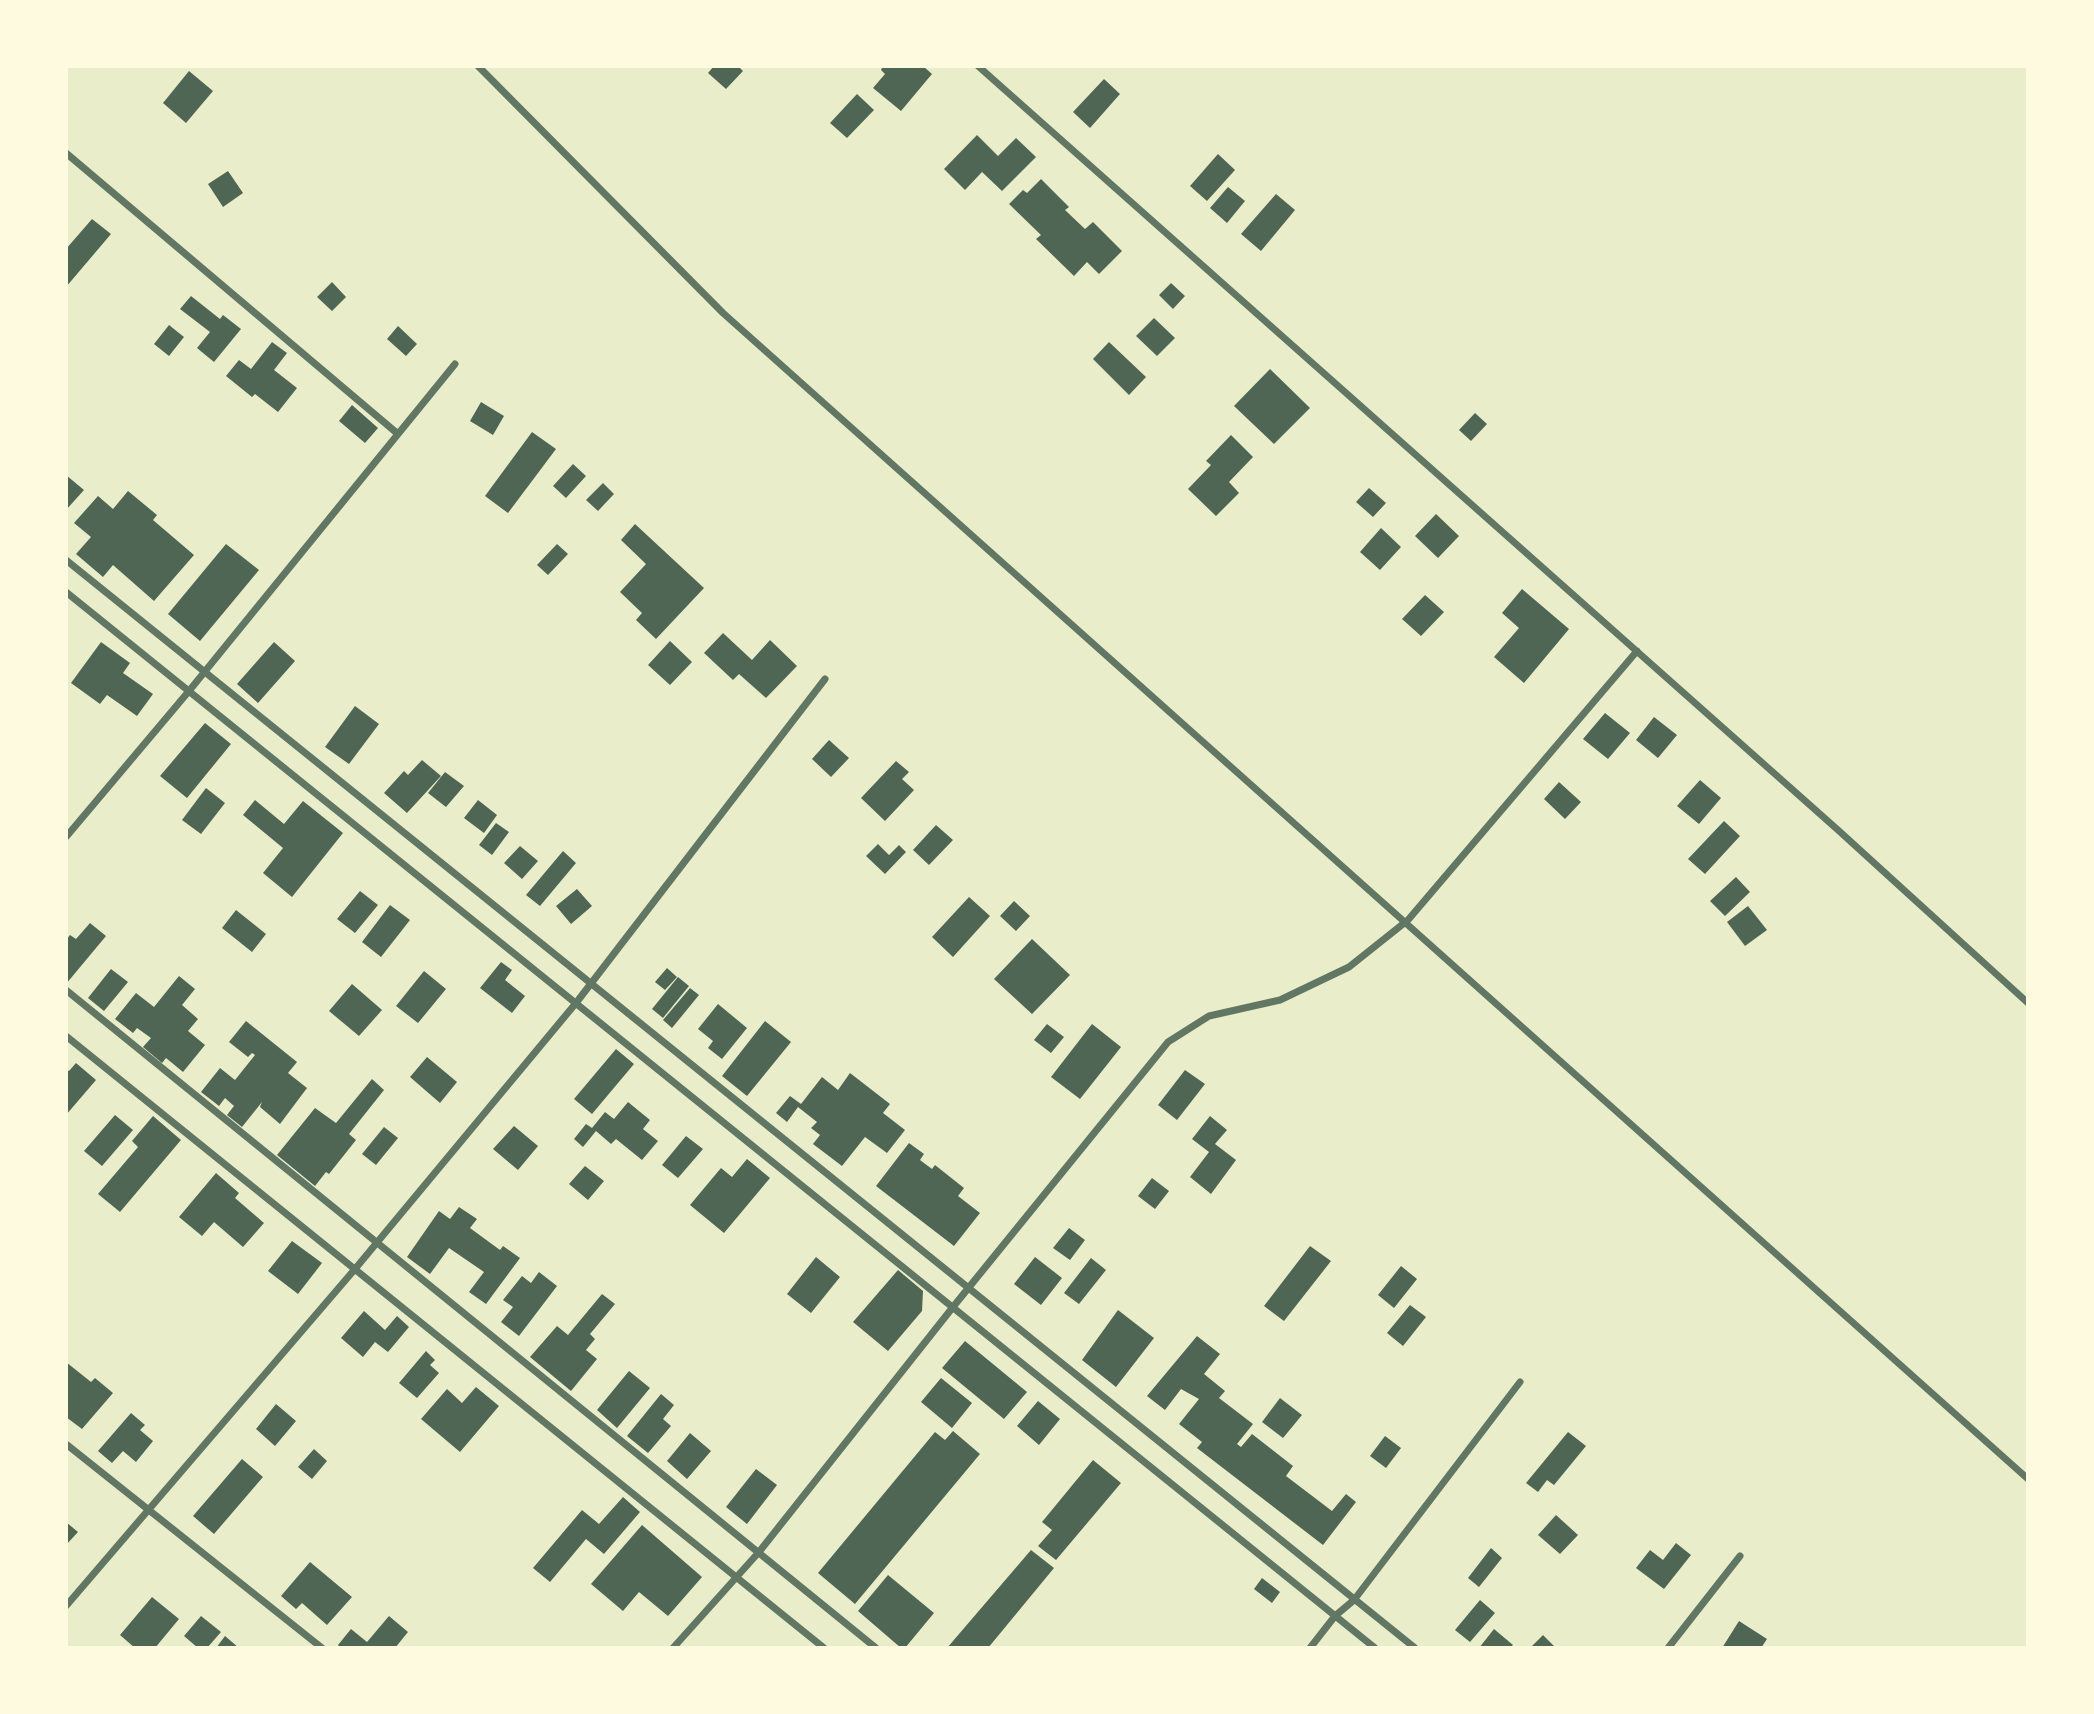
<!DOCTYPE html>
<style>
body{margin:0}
#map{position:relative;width:2094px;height:1714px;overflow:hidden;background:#e9edc9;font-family:Rubik,sans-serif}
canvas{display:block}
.frame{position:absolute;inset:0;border:68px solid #fefae0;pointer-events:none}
</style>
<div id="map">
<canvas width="2094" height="1714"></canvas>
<div class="frame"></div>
</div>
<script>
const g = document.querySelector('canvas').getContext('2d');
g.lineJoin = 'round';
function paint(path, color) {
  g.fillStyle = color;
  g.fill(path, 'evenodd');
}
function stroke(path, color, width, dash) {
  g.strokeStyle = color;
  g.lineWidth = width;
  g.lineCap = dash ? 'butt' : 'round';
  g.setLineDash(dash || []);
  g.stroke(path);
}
paint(new Path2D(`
 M714,66H738L743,71L726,89L708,73Z
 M883,66H923L932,74L901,111L873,88L885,74L881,70Z
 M189,71L213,91L186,123L163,103Z
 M1104,79L1120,94L1090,128L1073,112Z
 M857,94L874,110L847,138L830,123Z
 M977,135L998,156L1016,138L1036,157L1002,191L982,172L965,190L944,169Z
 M1218,154L1235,170L1207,201L1190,186Z
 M228,171L243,193L223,207L208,184Z
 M1041,179L1069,207L1065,210L1085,229L1093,222L1122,251L1099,274L1087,262L1074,276L1036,239L1041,235L1009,204L1023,190L1027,193Z
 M1228,187L1245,201L1227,223L1210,208Z
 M1276,194L1295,210L1261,251L1241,234Z
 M92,219L111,234L66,287V249Z
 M332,282L346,297L332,311L317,297Z
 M1171,283L1185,296L1173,309L1159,295Z
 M191,296L220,319L223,315L241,329L214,362L197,348L210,332L180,309Z
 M1154,318L1175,338L1157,356L1136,336Z
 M169,325L184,337L169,356L154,344Z
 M398,326L417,344L406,356L387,339Z
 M272,342L287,353L274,370L297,388L278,412L255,394L252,397L226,376L239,360L251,369Z
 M1109,342L1146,377L1129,395L1093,359Z
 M1270,369L1310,408L1274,444L1234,406Z
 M481,402L504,416L493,435L470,421Z
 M352,405L378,428L365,443L339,421Z
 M1475,413L1487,424L1471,441L1459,430Z
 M532,432L556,449L508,513L485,496Z
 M1231,435L1253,457L1229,482L1239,493L1216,516L1188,489L1211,465L1206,461Z
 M573,464L586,476L566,498L553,486Z
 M66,475L84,490L66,510Z
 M603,483L614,494L598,511L586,500Z
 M1369,488L1386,503L1373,517L1356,502Z
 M128,491L157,515L153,520L194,555L154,601L113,565L103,577L76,554L91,537L74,523L98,496L113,509Z
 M1436,514L1459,536L1438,558L1415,536Z
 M635,524L704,588L656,639L636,620L642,613L620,592L646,564L621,540Z
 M1381,528L1401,547L1380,570L1360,552Z
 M226,544L259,570L200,641L168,614Z
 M557,544L568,554L548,575L537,565Z
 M1522,589L1569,629L1524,683L1494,657L1519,628L1502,613Z
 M1425,595L1444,612L1421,636L1402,619Z
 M723,633L752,660L770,640L797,666L766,698L739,674L733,680L704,653Z
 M670,641L692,662L670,685L648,665Z
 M101,642L130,663L123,673L153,694L137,716L107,695L100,704L71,683Z
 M274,642L295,661L258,703L237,684Z
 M355,706L379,724L349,764L325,747Z
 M1605,713L1630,733L1608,759L1583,739Z
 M1654,717L1677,735L1658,758L1636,740Z
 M205,723L231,744L187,798L160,776Z
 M829,740L849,758L831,777L812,759Z
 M422,760L441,776L407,813L384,793L404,771L408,775Z
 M896,761L909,772L902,779L914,790L885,821L861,798Z
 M445,772L464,786L446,807L428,793Z
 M1700,780L1721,798L1699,824L1677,806Z
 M1559,782L1581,802L1565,819L1544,799Z
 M206,788L225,803L201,834L182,820Z
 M255,800L284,824L303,801L343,833L292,897L263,873L283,848L243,815Z
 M478,800L497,815L484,833L464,818Z
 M1724,821L1740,836L1705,874L1688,859Z
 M496,823L509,832L492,855L479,845Z
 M936,825L953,840L929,865L913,850Z
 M878,844L889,855L899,845L906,852L885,874L866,856Z
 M520,846L538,861L522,879L504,863Z
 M563,851L576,863L540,906L526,895Z
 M1736,877L1750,892L1725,916L1710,901Z
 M577,889L592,906L571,924L556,906Z
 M360,891L378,905L355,933L337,919Z
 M969,897L990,916L953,957L932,937Z
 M1014,901L1030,916L1016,931L1000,916Z
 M390,905L410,920L381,957L362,942Z
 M1748,906L1767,930L1745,946L1727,922Z
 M236,910L266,934L252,952L222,928Z
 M90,923L106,936L66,984V940L70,935L76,939Z
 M1032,939L1070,975L1032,1014L994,979Z
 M501,962L512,970L505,980L525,996L512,1013L480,988Z
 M667,968L677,977L665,990L655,982Z
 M111,969L128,982L104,1011L88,998Z
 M424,971L446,989L418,1023L396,1006Z
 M179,976L195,989L182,1005L198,1019L188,1031L205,1045L183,1072L166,1058L162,1063L143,1047L151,1038L137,1028L133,1033L115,1019L136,993L154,1007Z
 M678,977L689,986L663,1018L652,1009Z
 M352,984L382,1010L359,1036L329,1011Z
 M690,988L699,995L672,1028L663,1020Z
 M718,1004L747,1028L722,1059L708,1048L713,1041L698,1029Z
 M246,1021L297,1062L288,1073L307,1088L280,1124L260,1107L262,1102L242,1127L227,1115L234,1106L225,1098L219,1106L201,1092L220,1068L235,1080L255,1055L252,1053L248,1057L229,1042Z
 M765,1021L791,1042L747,1096L722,1076Z
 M1047,1024L1064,1037L1051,1053L1034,1040Z
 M1092,1024L1121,1047L1080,1099L1051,1077Z
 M616,1049L634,1064L592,1114L574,1099Z
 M427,1057L457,1082L440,1103L410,1077Z
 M76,1063L96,1080L66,1115V1069L69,1071Z
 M1185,1070L1205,1084L1177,1120L1158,1105Z
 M850,1073L890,1104L883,1113L905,1130L887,1153L865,1137L842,1166L813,1144L820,1135L811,1128L817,1122L798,1107L787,1122L776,1113L790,1096L801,1104L822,1077L838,1090Z
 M372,1079L384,1090L349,1134L356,1140L329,1174L326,1172L315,1186L277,1155L315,1108L336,1123Z
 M628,1102L650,1120L643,1129L658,1141L642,1160L616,1139L611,1144L596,1131L583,1147L574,1139L586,1124L592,1128L605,1112L614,1119Z
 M115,1115L133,1130L102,1166L84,1151Z
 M153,1116L181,1140L120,1212L98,1194L138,1147L132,1141Z
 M1210,1116L1227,1130L1215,1144L1236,1160L1211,1194L1190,1177L1209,1152L1192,1139Z
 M514,1126L538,1146L518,1170L493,1149Z
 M384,1127L398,1138L376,1165L362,1154Z
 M686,1136L703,1149L678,1178L662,1165Z
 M909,1143L924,1154L920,1160L932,1169L935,1165L964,1188L958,1196L980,1213L954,1246L876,1186Z
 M747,1159L770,1178L724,1233L690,1205L721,1168L732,1177Z
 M585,1166L604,1181L588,1200L569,1184Z
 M216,1173L239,1193L235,1198L264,1223L243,1247L214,1222L202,1236L179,1217Z
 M1152,1178L1169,1191L1155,1209L1138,1196Z
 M459,1207L477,1219L470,1228L500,1250L503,1246L520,1258L486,1304L469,1292L484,1272L449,1248L430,1274L407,1257L439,1211L450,1219Z
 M1069,1228L1085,1240L1070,1260L1053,1248Z
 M292,1241L322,1263L298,1294L268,1271Z
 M1310,1246L1331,1261L1284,1321L1264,1306Z
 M816,1257L840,1277L811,1313L787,1294Z
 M1035,1257L1062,1278L1041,1305L1014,1284Z
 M1091,1258L1106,1270L1079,1304L1064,1293Z
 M1401,1266L1417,1279L1394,1308L1378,1295Z
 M898,1270L923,1291L922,1311L888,1351L853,1322Z
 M539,1272L557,1286L519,1336L501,1322L513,1307L503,1300L522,1276L531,1283Z
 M602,1294L615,1304L590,1334L595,1339L586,1350L597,1359L571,1391L530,1357L557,1326L568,1335Z
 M1410,1305L1426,1317L1403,1346L1387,1333Z
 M1118,1310L1154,1338L1116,1387L1082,1360Z
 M364,1311L385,1330L397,1316L409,1327L388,1352L375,1342L363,1357L341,1338Z
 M1197,1336L1220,1354L1204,1374L1225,1391L1219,1398L1253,1424L1237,1444L1241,1447L1252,1434L1293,1466L1286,1476L1332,1511L1346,1494L1356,1502L1323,1545L1197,1448L1202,1442L1179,1424L1199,1399L1181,1389L1165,1410L1147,1396Z
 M965,1341L1027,1392L1004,1419L942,1368Z
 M426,1351L435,1360L430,1365L439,1373L417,1398L399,1383Z
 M66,1362L91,1382L95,1378L113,1393L82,1429L66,1417Z
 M629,1371L650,1388L617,1428L597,1410Z
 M941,1378L972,1403L952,1428L921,1402Z
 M476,1387L499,1406L460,1452L421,1419L447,1389L462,1403Z
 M661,1394L674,1405L663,1419L671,1426L648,1453L627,1436Z
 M1280,1398L1302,1415L1283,1438L1262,1422Z
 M1038,1401L1060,1419L1039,1445L1017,1426Z
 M276,1404L296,1421L275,1446L256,1429Z
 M131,1413L145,1425L140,1430L153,1441L136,1462L123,1451L112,1463L98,1451Z
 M953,1431L980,1454L855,1604L818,1573L935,1432L945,1440Z
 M1568,1432L1586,1446L1554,1485L1547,1480L1538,1492L1526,1483Z
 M690,1433L711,1451L687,1479L667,1461Z
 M1385,1436L1401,1448L1386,1468L1370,1456Z
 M314,1449L327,1461L312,1479L298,1467Z
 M242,1459L263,1477L214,1534L193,1516Z
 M1093,1460L1121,1483L1056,1560L1038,1546L1052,1530L1042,1522Z
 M756,1469L777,1485L747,1524L726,1507Z
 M623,1497L640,1512L604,1554L586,1539L550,1582L533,1568L582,1510L599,1524Z
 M1556,1515L1578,1535L1560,1554L1538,1535Z
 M66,1522L78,1532L66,1545Z
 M642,1525L702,1577L668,1616L639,1592L623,1611L591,1584Z
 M1676,1543L1691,1555L1664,1589L1636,1568L1650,1550L1663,1560Z
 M1491,1548L1502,1558L1479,1587L1468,1578Z
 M1031,1550L1054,1568L988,1648H947Z
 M310,1562L352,1597L327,1625L302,1603L296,1609L281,1596Z
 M888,1575L934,1613L905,1648H901L858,1611Z
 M1262,1578L1280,1592L1272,1603L1254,1589Z
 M152,1597L179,1619L155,1648H135L120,1635Z
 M1480,1600L1495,1613L1470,1642L1455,1630Z
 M201,1616L221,1632L207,1648H198L184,1636Z
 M389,1616L408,1632L395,1648H340L338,1645L351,1629L367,1642Z
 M1739,1621L1767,1639L1761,1648H1722Z
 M1494,1629L1513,1645L1510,1648H1479Z
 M1543,1635L1556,1648H1530Z
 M225,1636L239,1648H216Z`), '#4f6655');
stroke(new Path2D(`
 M478,66L723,313L2028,1479
 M978,66L1838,830L2028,1003
 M66,153L398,434
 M66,560L1415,1648
 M66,592L1375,1648
 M66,837L189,691L455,364
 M66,990L876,1648
 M66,1036L824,1648
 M66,1444L322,1648
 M66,1606L355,1269L576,1003L825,679
 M673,1648L759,1552L953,1307L1168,1042L1209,1016L1280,1000L1349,967L1408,920L1637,651
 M1310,1648L1335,1616L1354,1600L1520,1382
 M1668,1648L1740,1556`), '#617663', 7);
</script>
